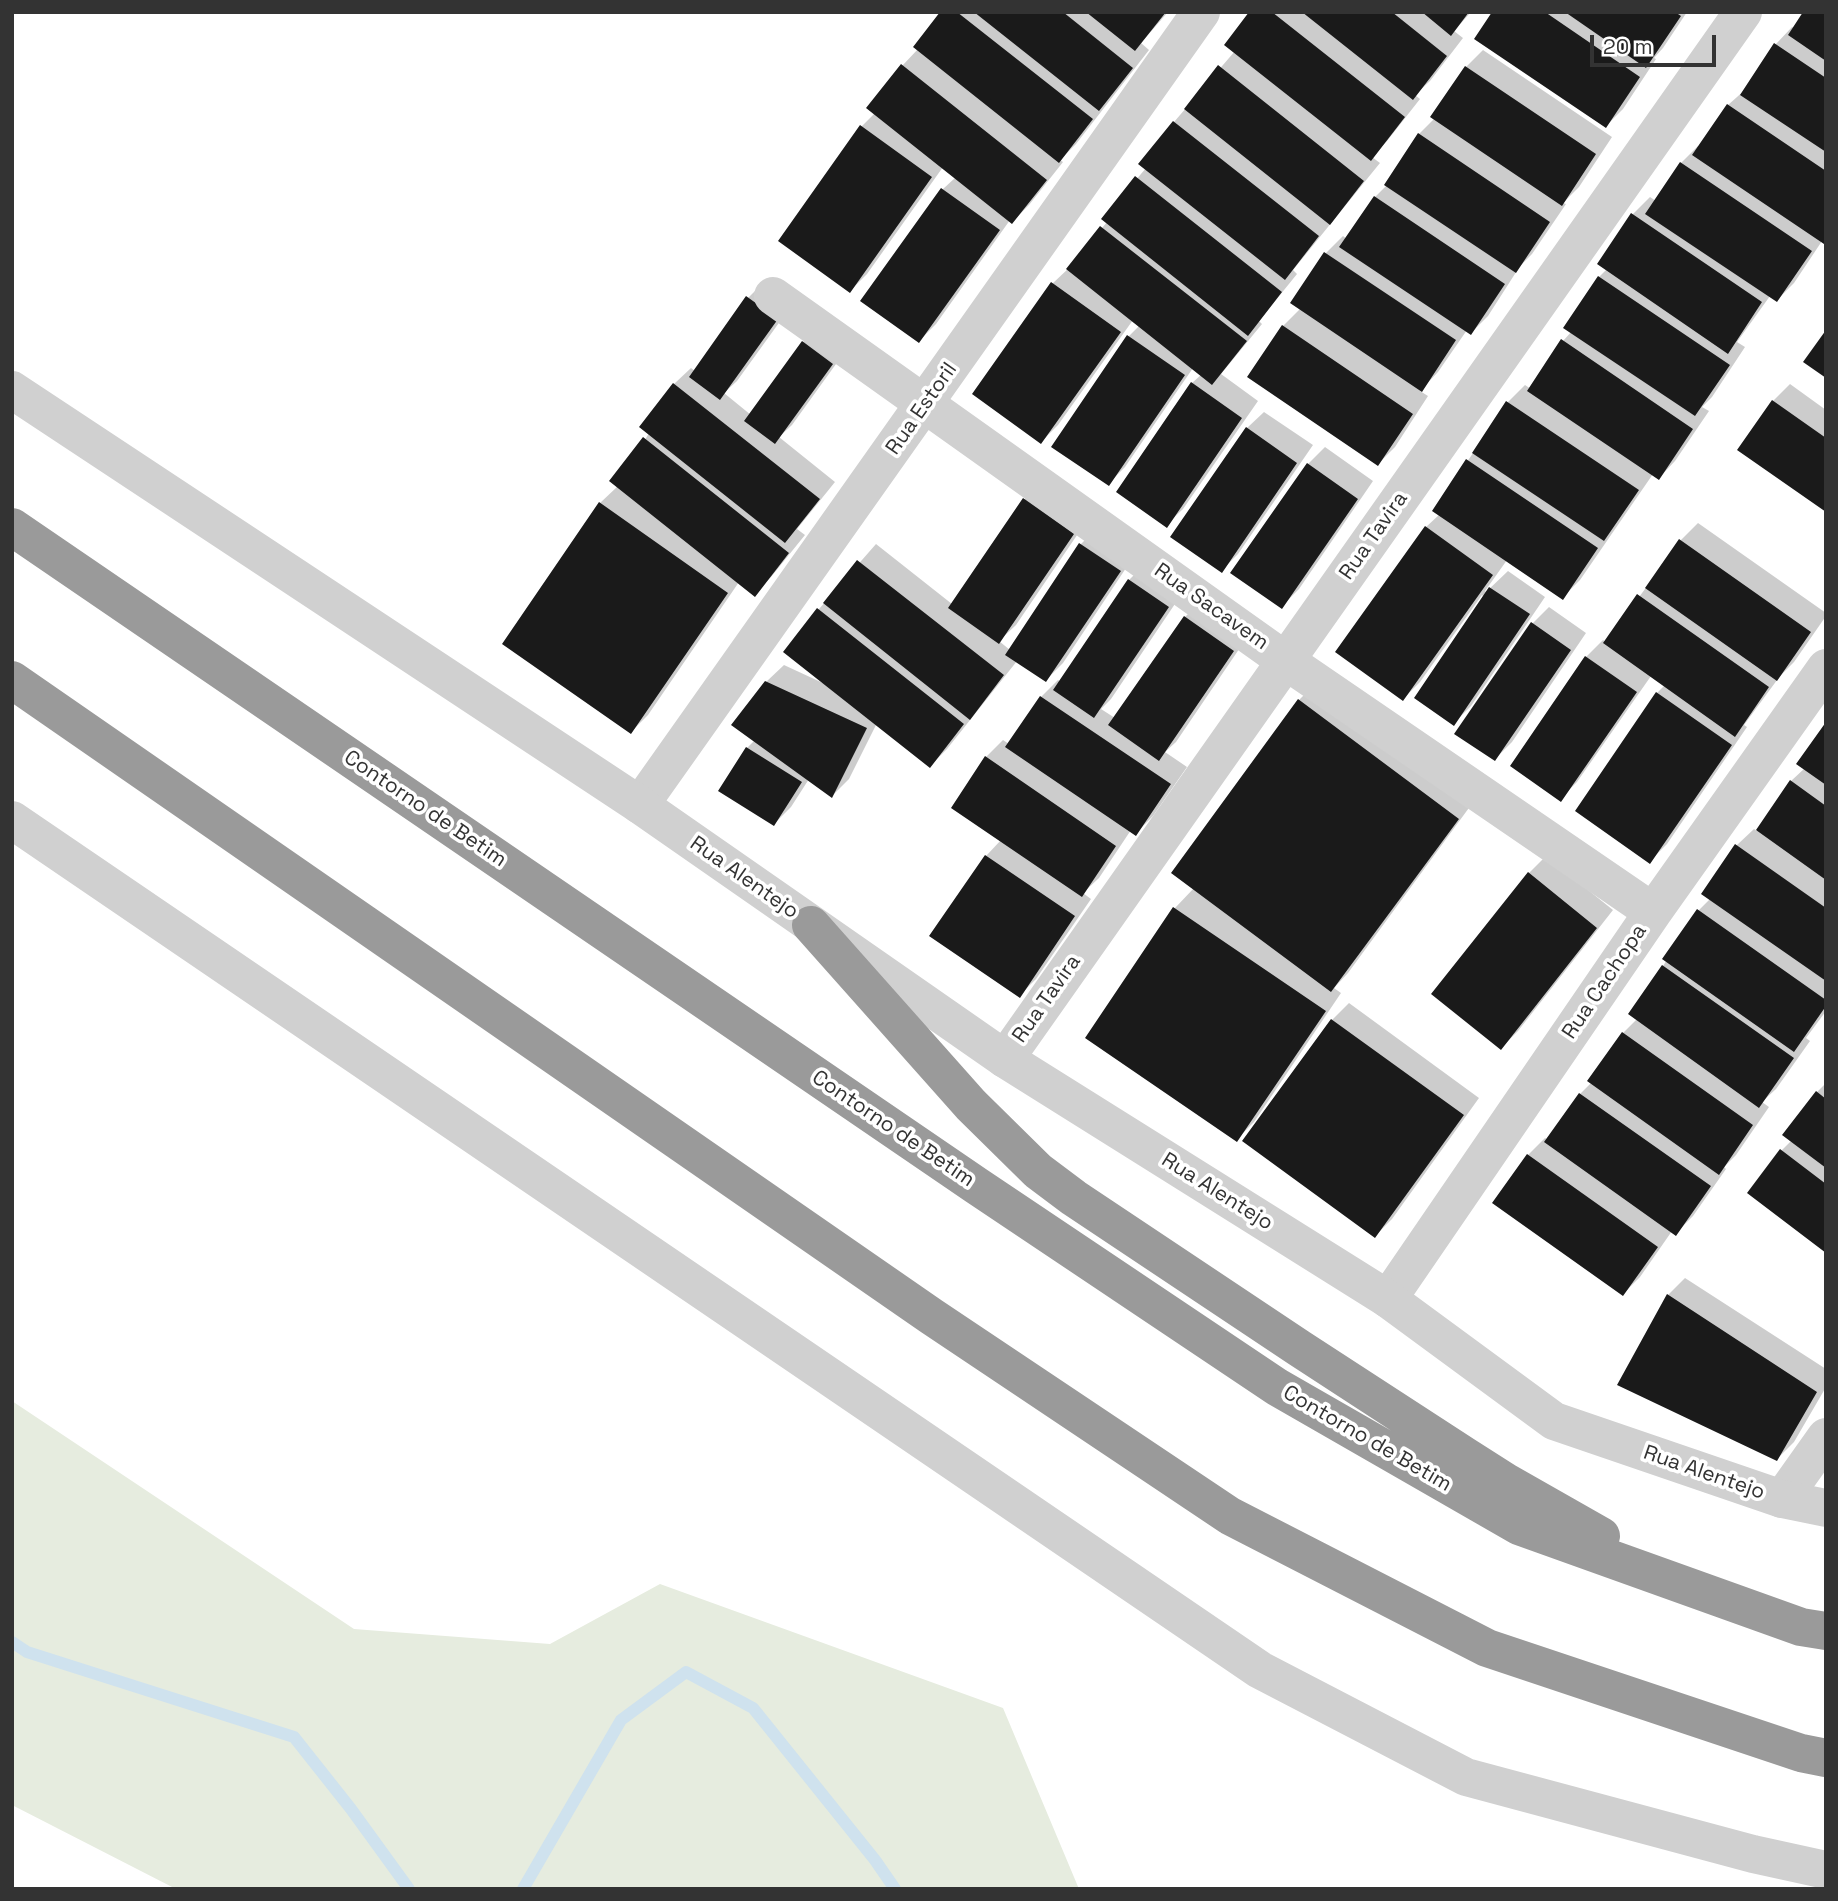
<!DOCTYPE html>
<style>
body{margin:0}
#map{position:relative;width:1838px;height:1901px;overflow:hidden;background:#fff;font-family:"Space Grotesk",sans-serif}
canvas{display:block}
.frame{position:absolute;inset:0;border:14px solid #333;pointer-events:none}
.scale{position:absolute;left:1590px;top:35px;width:126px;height:32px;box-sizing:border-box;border:4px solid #333;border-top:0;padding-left:9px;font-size:21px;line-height:24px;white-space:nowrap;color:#333;-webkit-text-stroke:5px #fff;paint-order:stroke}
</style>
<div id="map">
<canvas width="1838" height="1901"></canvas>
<div class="frame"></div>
<div class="scale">20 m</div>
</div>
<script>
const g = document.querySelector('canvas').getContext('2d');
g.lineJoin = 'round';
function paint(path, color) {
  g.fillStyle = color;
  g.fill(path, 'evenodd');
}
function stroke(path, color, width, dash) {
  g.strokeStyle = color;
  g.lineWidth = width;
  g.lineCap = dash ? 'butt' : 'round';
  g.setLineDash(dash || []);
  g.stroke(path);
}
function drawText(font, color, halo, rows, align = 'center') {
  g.font = font + ' "Space Grotesk",sans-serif';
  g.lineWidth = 7;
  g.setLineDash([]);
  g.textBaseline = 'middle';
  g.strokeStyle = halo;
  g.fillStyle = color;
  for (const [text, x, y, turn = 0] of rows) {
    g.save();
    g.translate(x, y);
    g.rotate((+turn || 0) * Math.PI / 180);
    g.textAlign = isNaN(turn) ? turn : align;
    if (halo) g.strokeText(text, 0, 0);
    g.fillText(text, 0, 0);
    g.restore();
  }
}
paint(new Path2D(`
 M12,1401L354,1629L550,1644L660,1584L1003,1708L1079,1889H176L12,1805Z`), '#e6ecdf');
paint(new Path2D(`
 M942,12H1168L1141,43L1149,50L1076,144L1060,160L1063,162L1029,205L1012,222L1010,220L936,324L919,341L863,301L943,189L956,177L943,167L867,274L850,291L861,127L875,113L902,66L918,49Z
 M1252,12H1471L1454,31L1463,38L1430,81L1415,95L1420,99L1387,141L1372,157L1380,163L1293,270L1297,274L1259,321L1262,324L1221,374L1258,401L1183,509L1166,525L1192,383L1202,374L1193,368L1125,467L1108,484L1129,336L1140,325L1133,320L1058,425L1041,442L1052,284L1070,267L1107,222L1103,219L1146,168L1174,122L1235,51Z
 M1494,12H1687L1663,48L1654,58L1656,59L1623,109L1606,126Z
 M1826,12V240L1822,241L1794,283L1777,300L1770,296L1737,342L1745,347L1712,397L1702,407L1709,411L1675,461L1659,478L1653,474L1580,580L1563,597L1507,560L1485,591L1486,592L1508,571L1545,597L1471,706L1454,723L1484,597L1482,595L1420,682L1403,699L1426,527L1440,514L1434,510L1508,402L1525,385L1531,389L1563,341L1572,331L1599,277L1607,269L1599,264L1633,214L1650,197L1656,201L1681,163L1698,146L1700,147L1728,105L1746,89L1776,44L1792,27L1794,28Z
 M1483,50L1612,137L1579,187L1563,203L1566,204L1532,254L1520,266L1488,316L1471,333L1467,330L1438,372L1420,391L1428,396L1395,447L1378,464L1283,326L1301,308L1292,303L1326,253L1343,236L1347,239L1375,197L1387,185L1419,134L1435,118L1466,67Z
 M765,281L794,302L737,381L724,393L751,415L803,342L820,325L849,346L792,425L779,437L835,482L797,529L805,535L771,577L754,594L739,582L648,715L631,732L600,503L618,486L649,433L674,384L691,368L695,371L748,298Z
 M1790,384L1826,410V510L1773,401Z
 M1264,412L1313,445L1238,554L1221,571L1247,428Z
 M1325,447L1373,481L1299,589L1282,606L1308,464Z
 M1042,482L1090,516L1016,625L999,641L1010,650L1081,544L1098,527L1136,553L1063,663L1046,680L1017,661L947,749L930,766L877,723L849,779L832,796L809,779L791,807L774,824L747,748L755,740L766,682L784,665L825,684L786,651L819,609L876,544L952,604L1025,499Z
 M1698,523L1826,613V616L1794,662L1780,676L1744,725L1747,727L1667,844L1650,861L1657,693L1665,685L1651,676L1577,782L1560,799L1586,657L1603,640L1606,642L1681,540Z
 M1146,563L1185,589L1111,699L1101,709L1115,718L1185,617L1202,600L1250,633L1176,742L1165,752L1187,767L1153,816L1136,833L1131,830L1099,878L1083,893L1091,899L1036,979L1019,996L932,936L986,856L1001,840L986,757L1003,740L1009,744L1041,697L1058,680L1061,682L1129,580Z
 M1549,607L1586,633L1512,742L1495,759L1532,624Z
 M1316,683L1474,801L1348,973L1334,988L1341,993L1254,1122L1237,1139L1088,1037L1175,908L1194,888L1299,700Z
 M1826,725V1011L1806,1038L1810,1041L1776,1089L1762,1102L1769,1107L1736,1155L1724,1167L1726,1169L1693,1216L1676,1233L1672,1231L1640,1277L1623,1294L1528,1155L1545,1138L1548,1140L1580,1094L1592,1082L1623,1033L1637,1019L1663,966L1699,910L1711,898L1737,845L1754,829L1757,831L1791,781L1805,768Z
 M1546,856L1613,910L1518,1031L1501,1048L1433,994L1529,873Z
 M1349,1003L1479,1098L1392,1219L1375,1236L1332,1020Z
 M1826,1083V1251L1782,1150L1792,1140L1817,1092Z
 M1685,1278L1826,1369V1387L1794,1442L1777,1459L1668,1295Z`), '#0003');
stroke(new Path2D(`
 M12,1642L27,1652L294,1737L351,1809L409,1889
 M523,1889L621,1720L686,1672L753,1708L875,1860L895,1889`), '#cfe2ee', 12);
paint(new Path2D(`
 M940,12H957L1093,119L1059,163L913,47Z
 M974,12H1063L1133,68L1099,111Z
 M1086,12H1166L1135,51Z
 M1249,12H1272L1405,117L1371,161L1224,45Z
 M1302,12H1392L1447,56L1413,100Z
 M1422,12H1469L1451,36Z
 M1492,12H1545L1640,77L1606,128L1474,39Z
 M1565,12H1675L1681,16L1646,68Z
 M1803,12H1826V61L1788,35Z
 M1774,43L1826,78V152L1740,95Z
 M901,64L1047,180L1012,224L866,108Z
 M1218,65L1364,181L1330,225L1184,109Z
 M1465,66L1596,154L1562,206L1430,117Z
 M1727,104L1826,171V241L1824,244L1692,155Z
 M1173,121L1319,236L1285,280L1138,164Z
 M860,125L932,177L850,293L778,241Z
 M1418,133L1550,222L1516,273L1384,185Z
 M1680,162L1812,251L1777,302L1645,214Z
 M1135,176L1282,292L1248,336L1101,219Z
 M941,188L1000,230L919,343L860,301Z
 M1374,196L1505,284L1471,335L1339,247Z
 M1631,213L1762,302L1728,354L1597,264Z
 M1100,226L1247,341L1212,385L1066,269Z
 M1324,252L1456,340L1422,392L1290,303Z
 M1598,276L1730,365L1695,416L1563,328Z
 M1051,282L1121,332L1041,444L972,394Z
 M746,296L778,319L720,400L689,377Z
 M1282,325L1413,414L1378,466L1247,377Z
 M1826,330V378L1803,362Z
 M1127,335L1185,375L1109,486L1051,447Z
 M1561,339L1693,429L1659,480L1527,391Z
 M802,341L833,364L775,444L744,421Z
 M1191,382L1242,418L1167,528L1116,492Z
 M673,383L820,499L785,543L639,427Z
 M1772,400L1826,438V512L1737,450Z
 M1506,401L1639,490L1604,541L1472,453Z
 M1246,427L1297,463L1222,573L1170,537Z
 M643,437L789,553L755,597L609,481Z
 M1466,459L1598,548L1563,600L1432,511Z
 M1307,463L1358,499L1282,609L1230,573Z
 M1023,498L1074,534L999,644L948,608Z
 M599,502L728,593L631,734L502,644Z
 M1425,526L1493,575L1403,701L1335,652Z
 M1679,539L1811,632L1777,681L1645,588Z
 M1079,543L1121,571L1046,682L1005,655Z
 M857,560L1004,675L970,720L823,603Z
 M1128,579L1169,607L1094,718L1053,690Z
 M1489,587L1530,614L1454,726L1414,698Z
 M1637,594L1769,687L1735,737L1603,643Z
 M817,608L964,724L930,768L783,652Z
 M1184,616L1234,651L1159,761L1108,725Z
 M1531,622L1571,650L1495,761L1454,734Z
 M1585,656L1637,692L1561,802L1510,766Z
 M765,681L867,728L832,798L731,725Z
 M1656,692L1732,745L1650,864L1575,811Z
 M1040,696L1171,784L1136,836L1005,747Z
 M1298,699L1459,819L1331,992L1171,873Z
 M1826,722V785L1796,764Z
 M746,747L802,782L774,826L718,791Z
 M985,756L1116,846L1082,897L951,808Z
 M1790,780L1826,806V880L1756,830Z
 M1735,844L1826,908V981L1701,894Z
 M985,855L1075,916L1020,998L929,936Z
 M1528,872L1597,928L1501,1050L1431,994Z
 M1173,907L1326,1011L1237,1142L1085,1038Z
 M1697,909L1826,1000V1006L1794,1052L1662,959Z
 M1662,965L1794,1058L1759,1108L1628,1014Z
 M1331,1019L1464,1115L1375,1238L1242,1141Z
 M1622,1032L1753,1125L1719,1175L1587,1081Z
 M1816,1091L1826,1099V1168L1782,1135Z
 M1579,1093L1711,1186L1676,1236L1544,1142Z
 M1780,1149L1826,1184V1253L1747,1193Z
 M1527,1154L1658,1247L1623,1296L1492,1203Z
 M1667,1294L1817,1392L1777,1461L1617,1385Z`), '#1a1a1a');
stroke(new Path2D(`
 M773,296L1286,661L1653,912
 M640,805L1201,12
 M1005,1059L1743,12
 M1388,1299L1653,912L1826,668
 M1782,1499L1826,1437`), '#d0d0d0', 38);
stroke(new Path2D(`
 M12,390L640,805L1005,1059L1388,1299L1554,1421L1782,1499L1826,1508
 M12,820L1260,1670L1466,1777L1753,1854L1826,1870`), '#d0d0d0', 38);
stroke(new Path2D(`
 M12,527L977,1186L1277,1387L1519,1526L1801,1627L1826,1631
 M12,680L931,1316L1230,1516L1487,1648L1801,1753L1826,1758
 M811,925L971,1105L1038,1171L1074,1198L1299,1348L1465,1456L1506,1482L1601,1536`), '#9a9a9a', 38);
drawText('21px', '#333', '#fff', [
 ["Rua Estoril",922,409,-55],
 ["Rua Tavira",1374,536,-55],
 ["Rua Sacavem",1211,607,35],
 ["Contorno de Betim",425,809,34],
 ["Rua Alentejo",744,878,35],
 ["Rua Cachopa",1605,982,-56],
 ["Rua Tavira",1047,999,-55],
 ["Contorno de Betim",893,1129,34],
 ["Rua Alentejo",1217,1192,32],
 ["Contorno de Betim",1367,1439,30],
 ["Rua Alentejo",1704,1473,19]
]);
</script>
